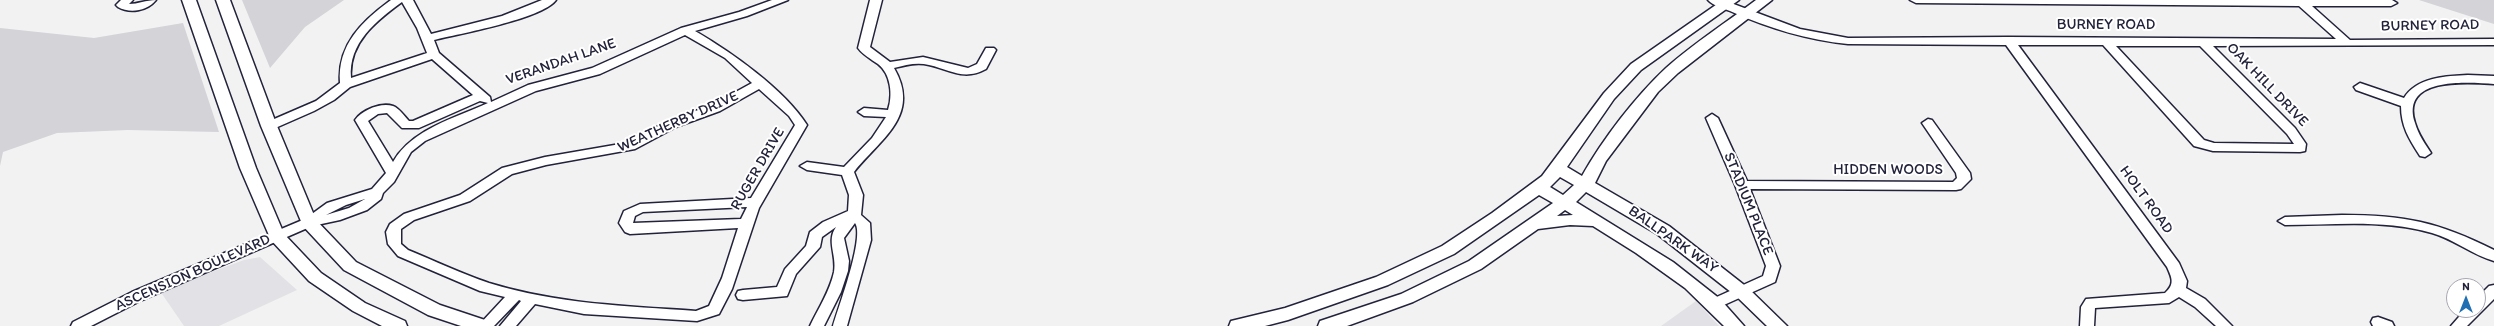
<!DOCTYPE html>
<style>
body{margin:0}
#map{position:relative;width:2494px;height:326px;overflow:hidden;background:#f2f2f3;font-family:Itim,sans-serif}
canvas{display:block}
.north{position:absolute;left:2446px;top:278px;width:40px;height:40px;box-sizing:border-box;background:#fff;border:1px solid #a7a7b1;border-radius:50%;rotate:0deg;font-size:11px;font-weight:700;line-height:16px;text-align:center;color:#22223b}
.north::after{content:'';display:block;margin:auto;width:14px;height:18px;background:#1f6fb2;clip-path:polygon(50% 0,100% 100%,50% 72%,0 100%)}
</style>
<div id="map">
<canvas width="2494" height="326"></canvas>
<div class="north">N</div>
</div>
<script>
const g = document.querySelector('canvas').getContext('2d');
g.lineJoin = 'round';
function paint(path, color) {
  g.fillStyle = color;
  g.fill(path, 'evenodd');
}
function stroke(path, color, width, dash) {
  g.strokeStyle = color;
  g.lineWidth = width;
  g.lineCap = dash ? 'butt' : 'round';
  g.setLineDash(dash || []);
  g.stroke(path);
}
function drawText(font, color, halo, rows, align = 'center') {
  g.font = font + ' Itim,sans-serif';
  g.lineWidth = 4;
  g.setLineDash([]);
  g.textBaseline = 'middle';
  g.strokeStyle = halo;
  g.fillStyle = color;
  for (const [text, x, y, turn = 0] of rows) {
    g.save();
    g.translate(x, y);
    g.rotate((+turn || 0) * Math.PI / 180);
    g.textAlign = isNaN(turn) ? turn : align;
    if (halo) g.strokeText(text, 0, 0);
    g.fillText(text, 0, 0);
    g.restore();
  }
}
paint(new Path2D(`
 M260,257L297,290L219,326H184L160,291L244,260Z
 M1696,301L1719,326H1661Z`), '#e2e2e6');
paint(new Path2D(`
 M242,0H344L305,27L270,68Z
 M2419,0H2494V24Z
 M183,23L219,132L128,130L57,133L3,152L0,166V28L94,38Z`), '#d3d3d8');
const minor = new Path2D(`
 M121,0H133L129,4C138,4 146,0 156,0C147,11 130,14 118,7L116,5Z
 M391,0H413L431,34L502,16L542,0H556C542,19 458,34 434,40L439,53L490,97L491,102L528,85L592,68L681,28L739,12L772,0H788L747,16L695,31C731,52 784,89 807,125L759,208L732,289L719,314L697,321L584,314L535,304L516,326H500L521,301L519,300L494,326H478L505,297L480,291L398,256L388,244L386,232L390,224L404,214L460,195L502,168L545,157L626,143L668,121L712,105L752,83L725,58L685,35L600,74L536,91L425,141L411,152L394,182L383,193L381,199L367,210L340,220L312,226L142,300L91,326H71L73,322L132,292L305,219L327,203L372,189L386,173L355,120C362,110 381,102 393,106C399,108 405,117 409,121H413L473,95L432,59L350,87L334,100L314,111L273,129H265L263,126L265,123L316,101L340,83C337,45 362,21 391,0ZM402,2L417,28L427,53L351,78C348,43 376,21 402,2ZM759,89L789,116L795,125L751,198L640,204L624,211L619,223L625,232L630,234L738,228L722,278L709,306L696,311C626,306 557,304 489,283C462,274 435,261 408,250L401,244V229L414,220L470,201L512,174L546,165L635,149L676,127L720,111ZM480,101L488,103C455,118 412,129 393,162L368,121L378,114L387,113L402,128H419ZM365,199L349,208L326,215L346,205ZM747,207L741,219L633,223L635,216L643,212Z
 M870,0H882L870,47L890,62L923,57L968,68L977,64L986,48H994L996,50L986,69C964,81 951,70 929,65C917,62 906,65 894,68C922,116 879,140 854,172L863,195L861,215L870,223L871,240L847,326H833C838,308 865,237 855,223L844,238L849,261L848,271L841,292L824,326H810C818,309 830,291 834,272C837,255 826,241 836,227L822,237L820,247L796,274L787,296L743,300L738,299L736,295L738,291L743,290L777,287L785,269L806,246L810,232L823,222L848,211L849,195L842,175L807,170L800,166L807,162L844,167L872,138L886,117L864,116L858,112L864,108L888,110C893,95 891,74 878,64C871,59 863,55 858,48Z
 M1708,0H1723L1800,29L1848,38L2008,37L2336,39L2299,6L1916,3L1910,0H2392L2397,3L2391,6H2312L2350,40L2494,39V45L2213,46L2295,128L2306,144L2305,151L2300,152L2213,151L2194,146L2103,45H2018L2179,263L2187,281L2186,288L2205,299L2232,326H2216L2195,307L2179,297L2169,303L2095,308L2094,326H2080L2081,307L2086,299L2165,293C2175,284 2172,278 2167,267L2006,45L1848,44C1807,40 1768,28 1730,11C1723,8 1713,6 1708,0ZM2116,46H2200L2287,134L2294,144L2214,143L2204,140Z
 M2468,75L2494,76V84C2466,82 2400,77 2415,123C2418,134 2425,144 2431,153L2425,157L2420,156C2409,139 2401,126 2401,106L2356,90L2354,87L2360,83L2404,98C2417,77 2446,76 2468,75Z
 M1712,114L1718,118L1747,181L1953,182L1957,178L1956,173L1922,123L1928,119L1932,120L1970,173L1971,179L1961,189L1956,190L1750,189L1780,266L1775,282L1715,309L1710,308L1708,304L1710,300L1763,276L1766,266L1735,185L1706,118Z
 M2342,215C2405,215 2438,222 2494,250V261C2472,255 2454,239 2432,233C2385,219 2333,225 2285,225L2278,221L2285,217Z
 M2494,285V299L2467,326H2451L2465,310H2478V297L2489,286Z
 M2378,317L2392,322L2394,326H2373L2371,322L2373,318Z`);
const major = new Path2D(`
 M182,0H196L256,168L284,234L321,273L365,303L405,321L407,326H382L353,311L309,281L271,240L240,168Z
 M216,0H230L277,126L316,220L356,262L440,305L488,321L490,326H461L428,315L344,270L303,226L261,126Z
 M1723,0H1739L1641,70L1614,99L1567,167L1582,176C1603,139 1635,97 1666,68C1694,43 1727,22 1756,0H1772L1678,73L1658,92L1606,161L1595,183L1669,226L1748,288L1787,326H1767L1736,296L1657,234L1586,192L1576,202L1673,262L1720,299L1744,326H1724L1685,288L1636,253L1593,226L1570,225L1538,229L1481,269L1413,302L1347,326H1318L1320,321L1401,294L1469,261L1553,203L1539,195L1454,254L1388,285L1288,320L1265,326H1229L1231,321L1285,308L1376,277L1442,246L1492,213L1542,176L1604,93L1631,64ZM1560,177L1574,185L1563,195L1550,187ZM1565,210L1573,215L1557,216Z`);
stroke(minor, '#22223b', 3);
stroke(major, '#22223b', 3);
paint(minor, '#fff');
paint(major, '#fff');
drawText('15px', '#22223b', '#fff', [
 ["BURNEY ROAD",2106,25],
 ["BURNEY ROAD",2430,26,-1],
 ["VERANDAH LANE",561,62,-19],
 ["OAK HILL DRIVE",2267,85,46],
 ["WEATHERBY DRIVE",678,122,-24],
 ["RUGER DRIVE",758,169,-60],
 ["HIDDEN WOODS",1888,170],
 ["HOLT ROAD",2146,200,54],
 ["STADIUM PLACE",1748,204,68],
 ["BALLPARK WAY",1673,240,35],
 ["ASCENSION BOULEVARD",193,273,-24]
]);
</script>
